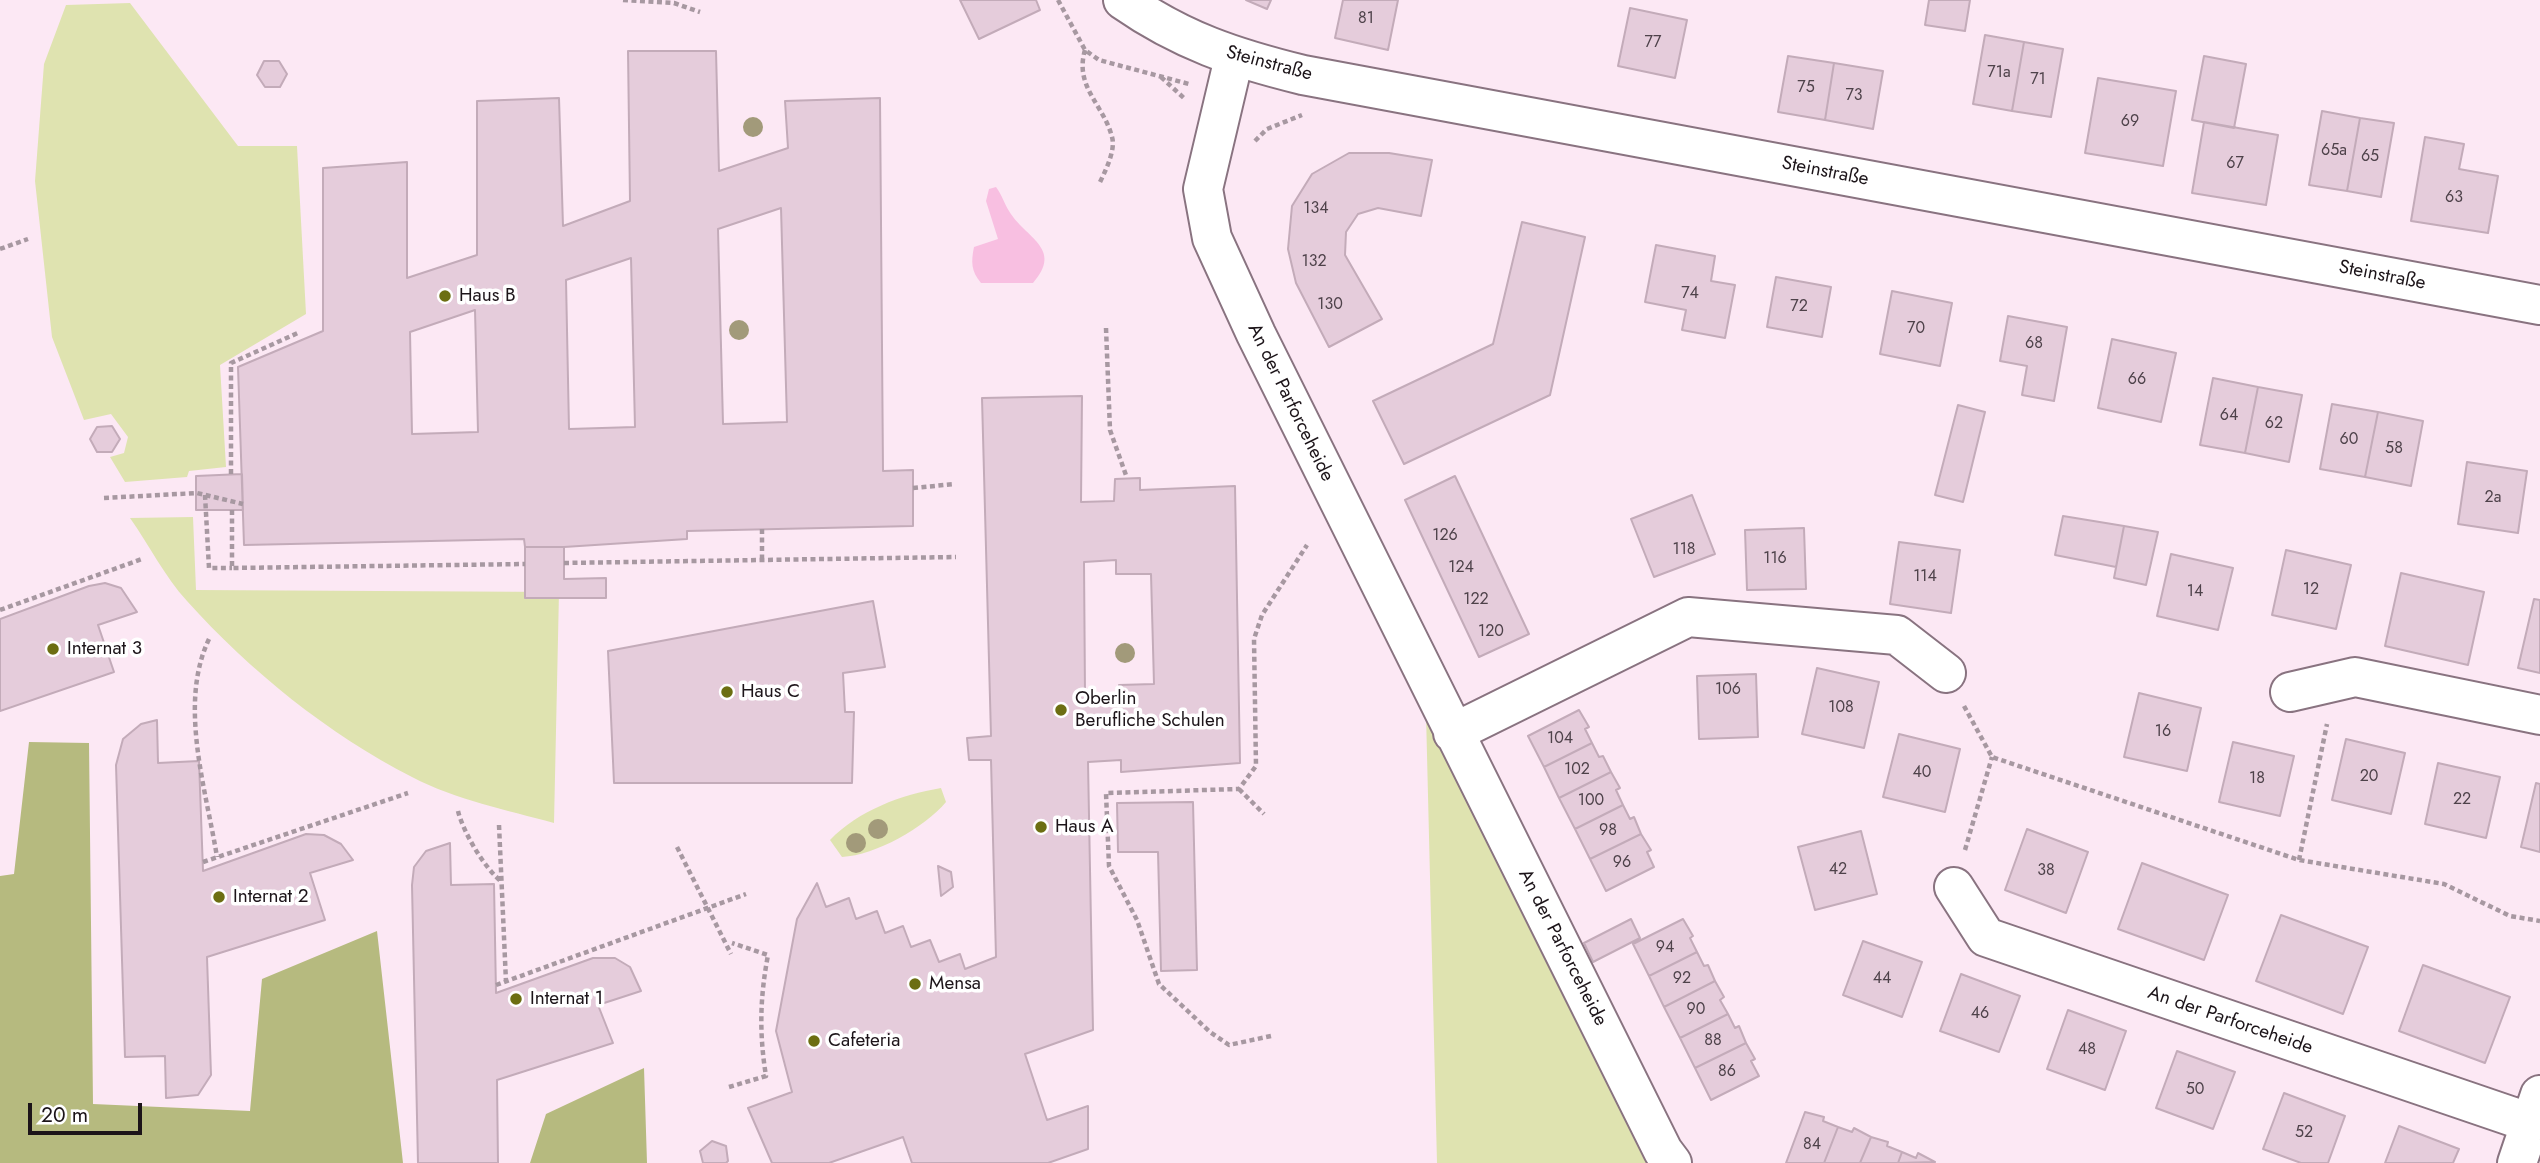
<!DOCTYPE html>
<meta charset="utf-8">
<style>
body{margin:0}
#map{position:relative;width:2540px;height:1163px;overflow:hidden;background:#fce8f4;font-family:Jost,sans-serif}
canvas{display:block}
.scale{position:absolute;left:28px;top:1103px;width:114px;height:32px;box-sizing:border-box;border:4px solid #1c1419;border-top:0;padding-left:9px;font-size:21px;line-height:24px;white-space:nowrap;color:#1c1419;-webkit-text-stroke:5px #fff;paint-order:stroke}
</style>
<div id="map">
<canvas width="2540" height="1163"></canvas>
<div class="scale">20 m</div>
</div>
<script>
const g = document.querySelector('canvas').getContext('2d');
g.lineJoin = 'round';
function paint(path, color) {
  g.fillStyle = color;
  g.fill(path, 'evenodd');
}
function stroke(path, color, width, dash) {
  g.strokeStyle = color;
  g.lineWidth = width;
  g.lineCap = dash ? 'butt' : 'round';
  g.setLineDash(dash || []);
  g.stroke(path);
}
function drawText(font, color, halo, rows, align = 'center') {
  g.font = font + ' Jost,sans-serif';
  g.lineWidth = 7;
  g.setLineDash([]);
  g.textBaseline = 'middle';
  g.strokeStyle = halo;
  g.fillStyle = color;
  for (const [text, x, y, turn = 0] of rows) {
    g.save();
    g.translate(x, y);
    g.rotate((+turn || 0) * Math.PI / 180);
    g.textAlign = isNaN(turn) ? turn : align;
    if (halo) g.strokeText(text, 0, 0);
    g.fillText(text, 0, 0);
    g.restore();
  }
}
paint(new Path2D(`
 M130,3L238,146H297L306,314L220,365L226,467L189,471L187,477L125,482L110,457L124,453L128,437L111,414L84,420L52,337L35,181L44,64L66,5Z
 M193,517L196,590L559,592L554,823C507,810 456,800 412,777C328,734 250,671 187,601C165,577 149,545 130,518Z
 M1426,714L1650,1163H1437Z
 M941,788L946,802C924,828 876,855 842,857L830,840C859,810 901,795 941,788Z`), '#dfe3b0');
paint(new Path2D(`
 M29,742L89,743L93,1104L250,1111L262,979L377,931L403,1163H0V876L14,874Z
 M644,1068L647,1163H530L546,1114Z`), '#b6ba7f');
paint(new Path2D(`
 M996,187C1002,195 1004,203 1009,211C1025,238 1064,248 1033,283H981C971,271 971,262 974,247L998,239L986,201L989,189Z`), '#f8bfe1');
const building = new Path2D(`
 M960,0H1036L1040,10L979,39Z
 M1246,0H1271L1267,9Z
 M1343,0H1398L1388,50L1335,38Z
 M1929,0H1970L1965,31L1925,25Z
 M1630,8L1687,20L1675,78L1618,66Z
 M1985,35L2024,42L2012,111L1973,104Z
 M2024,42L2063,49L2051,117L2012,111Z
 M628,51H716L719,171L788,148L785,101L880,98L883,471L913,470V526L687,531V539L564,547H525L524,539L244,545L238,367L323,331V168L407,162V278L477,255V101L559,98L563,226L630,201ZM781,208L787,422L723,424L718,229ZM631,258L635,427L569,429L566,280ZM475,310L478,432L412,434L410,332Z
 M1788,56L1834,63L1825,120L1778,112Z
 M2204,56L2246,64L2234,128L2192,120Z
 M264,61H279L287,74L280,87H265L257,75Z
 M1834,63L1883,71L1873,129L1825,120Z
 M2098,78L2176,91L2163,166L2085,153Z
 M2322,111L2360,118L2347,191L2309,185Z
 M2360,118L2394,123L2381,197L2347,191Z
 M2204,122L2278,135L2266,205L2192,193Z
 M2425,137L2464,144L2459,169L2498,176L2488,233L2411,221Z
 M1349,153H1389L1432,160L1421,216L1378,208L1358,214L1346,232L1345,255L1382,319L1329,347L1296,283L1288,249L1292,206L1312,174Z
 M1522,222L1585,237L1550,395L1404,464L1373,401L1493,344Z
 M1656,245L1715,256L1711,281L1735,285L1725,338L1682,330L1686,310L1645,302Z
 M1776,277L1831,287L1822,337L1767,327Z
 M1892,291L1952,303L1940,366L1880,354Z
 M2008,316L2067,327L2054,401L2022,395L2027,366L2000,361Z
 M2112,339L2176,353L2161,422L2098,408Z
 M2213,378L2258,387L2245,453L2200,445Z
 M2258,387L2302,395L2289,462L2245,453Z
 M1082,396L1081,502L1114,501L1115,479L1140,478V490L1235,486L1240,763L1121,772V760L1088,762L1093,1030L1025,1054L1047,1120L1088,1106V1149L1048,1163H912L903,1137L829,1163H772L748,1108L792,1092L776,1031L797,919L817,883L826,907L849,898L856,919L877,911L885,933L903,926L911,947L930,940L939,962L960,954L965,969L996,957L991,760H969L967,738L991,736L982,398ZM1116,560V574H1151L1154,684L1119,685V694L1085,695L1084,562Z
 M2332,404L2378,412L2365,477L2320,469Z
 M1958,405L1985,412L1963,502L1935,495Z
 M2378,412L2423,421L2411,486L2365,477Z
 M112,426L120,439L112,452H97L90,439L97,427Z
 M2467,462L2527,471L2518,533L2458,524Z
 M242,474L243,510H196V476Z
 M1455,476L1529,634L1479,657L1405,500Z
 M1692,495L1715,554L1654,577L1631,519Z
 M2063,516L2124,526L2116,567L2055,555Z
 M2124,526L2158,532L2146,585L2114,578Z
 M1804,528L1806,589L1747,590L1745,530Z
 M1899,542L1960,550L1951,613L1890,604Z
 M525,547H564V579L606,578V598H525Z
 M2286,550L2351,565L2336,629L2272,615Z
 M2171,554L2233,568L2218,630L2157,616Z
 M2401,573L2484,592L2468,665L2385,646Z
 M105,583L121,588L137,612L98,625L114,672L0,711V619L89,586Z
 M2534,599L2540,600V673L2518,668Z
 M873,601L885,667L843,673L845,712H854L852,783H614L608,651Z
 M1817,668L1879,682L1864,748L1802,734Z
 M1756,674L1758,737L1699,739L1697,676Z
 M2139,693L2201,708L2187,771L2124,757Z
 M1579,710L1589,727L1585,729L1592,743L1544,767L1528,736Z
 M157,720L158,763L199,761L203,871L306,834L324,835L341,844L353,860L310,873L325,920L207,957L211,1075L198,1095L166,1098L165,1056L125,1057L116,765L123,739L141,724Z
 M1899,734L1960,749L1945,812L1883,797Z
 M2346,739L2405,753L2391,814L2332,800Z
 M2233,742L2294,756L2280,816L2219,802Z
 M1592,743L1599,757L1603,756L1611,772L1559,798L1544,767Z
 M2438,763L2500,777L2486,838L2425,824Z
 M1611,772L1620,788L1616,790L1623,805L1575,829L1559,798Z
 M2536,783L2540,784V852L2521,847Z
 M1193,802L1197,970L1161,971L1158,852H1118L1117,803Z
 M1623,805L1630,819L1634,817L1641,834L1590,859L1575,829Z
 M2027,829L2088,852L2066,913L2005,890Z
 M1861,831L1877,894L1815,910L1798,847Z
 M1641,834L1651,850L1647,852L1654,867L1606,891L1590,859Z
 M450,843L451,885L494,884L496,993L593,958H615L630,967L641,991L598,1005L613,1043L497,1080L498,1163H418L412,885L414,867L426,851Z
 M2142,863L2228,895L2204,960L2118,929Z
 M938,866L951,872L953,887L941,896Z
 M2281,915L2368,947L2343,1014L2256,981Z
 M1631,919L1640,938L1593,962L1584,943Z
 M1683,919L1693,936L1690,938L1697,952L1649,976L1633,944Z
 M1863,941L1922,962L1902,1017L1843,995Z
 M1697,952L1704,966L1708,965L1715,981L1664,1007L1649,976Z
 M2423,965L2510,997L2485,1063L2399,1031Z
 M1961,974L2020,996L1999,1052L1940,1031Z
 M1715,981L1724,997L1720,1000L1728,1014L1680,1038L1664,1007Z
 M2068,1010L2126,1031L2105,1090L2047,1069Z
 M1728,1014L1735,1028L1739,1026L1746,1043L1695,1068L1680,1038Z
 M1746,1043L1755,1059L1751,1061L1759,1076L1711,1100L1695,1068Z
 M2177,1051L2235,1072L2213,1129L2156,1108Z
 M2284,1093L2345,1116L2328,1163H2301L2263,1149Z
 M1805,1112L1824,1117L1823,1121L1838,1127L1824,1163H1786Z
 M2399,1126L2459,1149L2453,1163H2385Z
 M1838,1127L1852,1132L1854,1128L1871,1137L1860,1163H1824Z
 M1871,1137L1888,1142L1887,1146L1902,1152L1898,1163H1860Z
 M712,1141L726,1146L728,1161L726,1163H703L700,1151Z
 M1902,1152L1916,1158L1918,1153L1935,1162L1898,1163Z`);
paint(building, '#e5ccdb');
stroke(building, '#c3abb9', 2);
const minor = new Path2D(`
 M1234,58L1203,189L1212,238L1256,334L1663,1151L1672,1163
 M2290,692L2355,677L2540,715
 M1453,733L1688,617L1897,635L1946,673
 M1954,887L1986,937L2531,1123
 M2517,1163L2540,1095`);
const tertiary = new Path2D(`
 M1123,0C1182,41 1234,58 1303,75L2540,305`);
stroke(minor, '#897380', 42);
stroke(tertiary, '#897380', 42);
stroke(new Path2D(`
 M623,0L674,3L700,12
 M1058,0L1085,50L1099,60L1189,84
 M1085,50C1074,87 1104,105 1112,137C1116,150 1105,172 1099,184
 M1161,77L1185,99
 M1255,141L1267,129L1302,115
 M0,249L28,239
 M1106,328L1110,430L1127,478
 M231,474V363L300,332
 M913,488L955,484
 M205,495L209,568H232
 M104,498L197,493L243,504
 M232,510V568L525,564
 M762,529V560
 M564,563L956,557
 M0,610L142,559
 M209,639C178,704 206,789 217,857
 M1964,706L1992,757L2299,860L2444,884L2510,916L2540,921
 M1239,789L1264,814
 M458,811C463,832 485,869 502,882
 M499,825L506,982
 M677,847L731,954
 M1965,850L1992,757
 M2299,860L2327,724
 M203,862L408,793
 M496,985L746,894
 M1271,1036L1229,1045L1210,1032L1159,984L1137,920L1109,866L1106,793L1239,789L1256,766L1254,639L1262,615L1307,545
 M729,1087L766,1076C759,1033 760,997 768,955L732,943`), '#a798a1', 4.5, [5, 3.5]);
stroke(minor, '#fff', 38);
stroke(tertiary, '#fff', 38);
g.fillStyle = '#a29a7a';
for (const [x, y] of [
 [753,127],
 [739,330],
 [1125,653],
 [878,829],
 [856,843]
]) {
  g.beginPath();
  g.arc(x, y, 10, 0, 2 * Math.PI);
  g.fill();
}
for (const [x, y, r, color] of [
 [445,296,7,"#6c6e12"],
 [53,649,7,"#6c6e12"],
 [727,692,7,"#6c6e12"],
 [1061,710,7,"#6c6e12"],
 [1041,827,7,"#6c6e12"],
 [219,897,7,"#6c6e12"],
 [915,984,7,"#6c6e12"],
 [516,999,7,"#6c6e12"],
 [814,1041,7,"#6c6e12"]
]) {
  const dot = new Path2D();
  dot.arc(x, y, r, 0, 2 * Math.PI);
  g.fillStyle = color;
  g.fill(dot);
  stroke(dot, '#fff', 2.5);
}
drawText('16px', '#4e424a', null, [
 ["81",1366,19],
 ["77",1653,43],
 ["71a",1999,73],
 ["71",2038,80],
 ["75",1806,88],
 ["73",1854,96],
 ["69",2130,122],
 ["65a",2334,151],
 ["65",2370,157],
 ["67",2235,164],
 ["63",2454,198],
 ["134",1316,209],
 ["132",1314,262],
 ["74",1690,294],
 ["130",1330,305],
 ["72",1799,307],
 ["70",1916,329],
 ["68",2034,344],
 ["66",2137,380],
 ["64",2229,416],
 ["62",2274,424],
 ["60",2349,440],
 ["58",2394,449],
 ["2a",2493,498],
 ["126",1445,536],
 ["118",1684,550],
 ["116",1775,559],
 ["124",1461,568],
 ["114",1925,577],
 ["12",2311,590],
 ["14",2195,592],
 ["122",1476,600],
 ["120",1491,632],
 ["106",1728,690],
 ["108",1841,708],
 ["16",2163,732],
 ["104",1560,739],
 ["102",1577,770],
 ["40",1922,773],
 ["20",2369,777],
 ["18",2257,779],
 ["22",2462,800],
 ["100",1591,801],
 ["98",1608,831],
 ["96",1622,863],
 ["42",1838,870],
 ["38",2046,871],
 ["94",1665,948],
 ["92",1682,979],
 ["44",1882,979],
 ["90",1696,1010],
 ["46",1980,1014],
 ["88",1713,1041],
 ["48",2087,1050],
 ["86",1727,1072],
 ["50",2195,1090],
 ["52",2304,1133],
 ["84",1812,1145]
]);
drawText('19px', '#1c1419', '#fff', [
 ["Steinstraße",1269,64,15],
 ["Steinstraße",1825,172,11],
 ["Steinstraße",2382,276,11],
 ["An der Parforceheide",1290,403,64],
 ["An der Parforceheide",1562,948,63],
 ["An der Parforceheide",2230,1021,19]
]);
drawText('19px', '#1c1419', '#fff', [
 ["Haus B",459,296],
 ["Internat 3",67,649],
 ["Haus C",741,692],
 ["Oberlin",1075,699],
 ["Berufliche Schulen",1075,721],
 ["Haus A",1055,827],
 ["Internat 2",233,897],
 ["Mensa",929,984],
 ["Internat 1",530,999],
 ["Cafeteria",828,1041]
], 'left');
</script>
